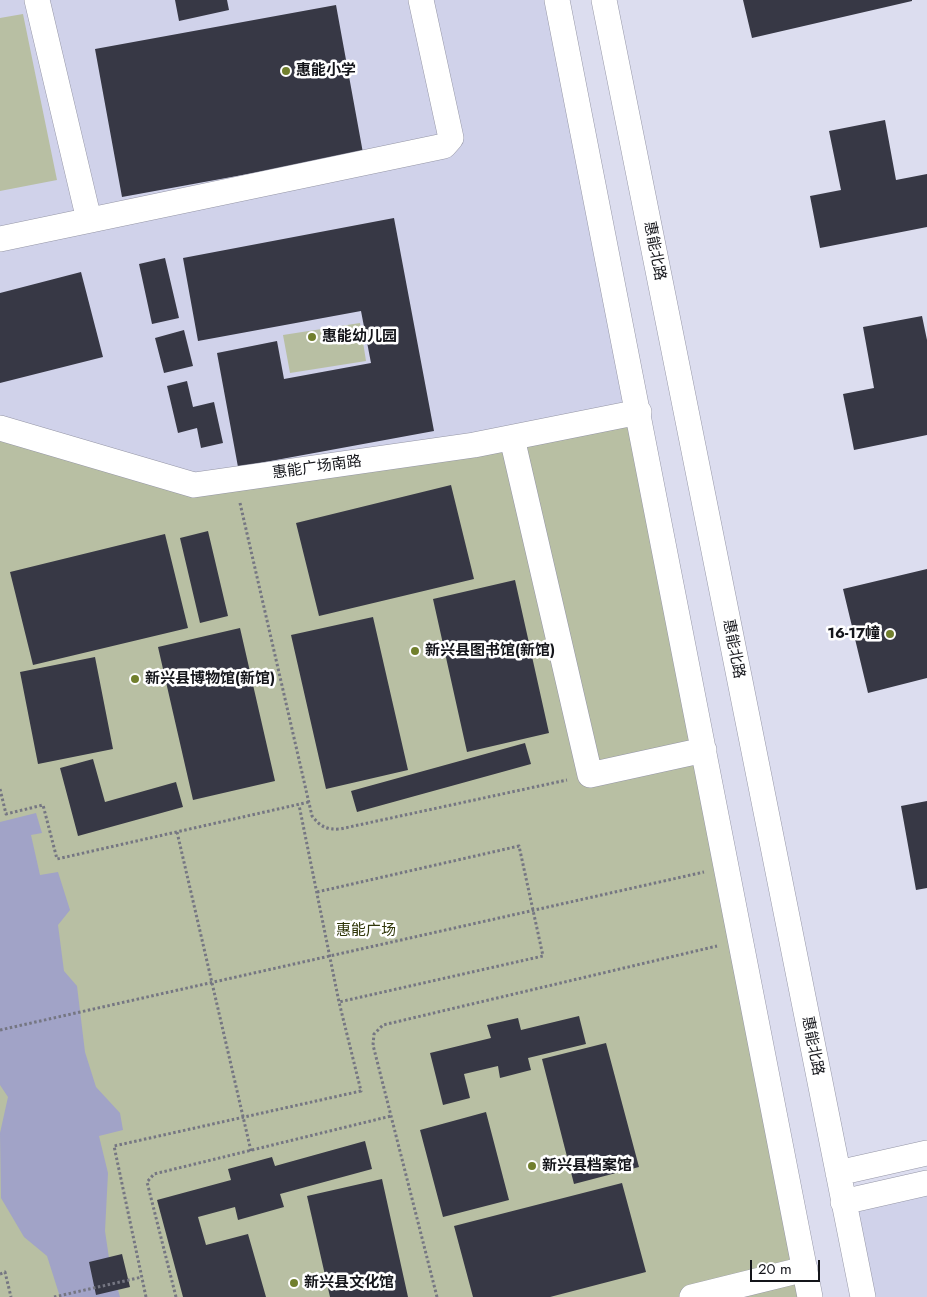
<!DOCTYPE html>
<meta charset="utf-8">
<style>
body{margin:0}
#map{position:relative;width:927px;height:1297px;overflow:hidden;background:#dcddef;font-family:Jost,sans-serif}
canvas{display:block}
.scale{position:absolute;left:750px;top:1260px;width:70px;height:22px;box-sizing:border-box;border:2px solid #14151a;border-top:0;padding-left:6px;font-size:15px;line-height:18px;white-space:nowrap;color:#14151a;-webkit-text-stroke:4px #fff;paint-order:stroke}
</style>
<div id="map">
<canvas width="927" height="1297"></canvas>
<div class="scale">20 m</div>
</div>
<script>
const g = document.querySelector('canvas').getContext('2d');
g.lineJoin = 'round';
function paint(path, color) {
  g.fillStyle = color;
  g.fill(path, 'evenodd');
}
function stroke(path, color, width, dash) {
  g.strokeStyle = color;
  g.lineWidth = width;
  g.lineCap = dash ? 'butt' : 'round';
  g.setLineDash(dash || []);
  g.stroke(path);
}
function drawText(font, color, halo, rows, align = 'center') {
  g.font = font + ' Jost,"Noto Sans SC",sans-serif';
  g.lineWidth = 5;
  g.setLineDash([]);
  g.textBaseline = 'middle';
  g.strokeStyle = halo;
  g.fillStyle = color;
  for (const [text, x, y, turn = 0] of rows) {
    g.save();
    g.translate(x, y);
    g.rotate((+turn || 0) * Math.PI / 180);
    g.textAlign = isNaN(turn) ? turn : align;
    if (halo) g.strokeText(text, 0, 0);
    g.fillText(text, 0, 0);
    g.restore();
  }
}
paint(new Path2D(`
 M0,0H557L639,412L194,485L0,428Z
 M927,1172V1297H863L842,1193Z`), '#d0d2ea');
paint(new Path2D(`
 M23,14L57,180L0,191V18Z
 M360,323L366,361L290,373L283,335Z
 M639,412L810,1297H0V428L194,485Z`), '#b8bfa3');
paint(new Path2D(`
 M36,813L42,833L31,835L40,875L58,872L70,910L58,925L64,971L77,986L85,1052L96,1087L120,1113L123,1130L99,1136L108,1173L105,1231L109,1258L120,1297H60L47,1256L24,1237L1,1198L0,1133L8,1097L0,1085V822Z`), '#a1a3c7');
paint(new Path2D(`
 M175,0H227L229,10L179,21Z
 M743,0H912V1L752,38Z
 M336,5L363,153L122,197L95,49Z
 M885,120L896,180L927,174V227L820,248L810,196L841,190L829,131Z
 M394,218L434,431L238,467L217,353L277,341L284,379L371,363L361,311L198,341L183,258Z
 M165,258L179,318L152,324L139,264Z
 M81,272L103,357L0,383V293Z
 M922,316L927,340V435L854,450L843,394L874,388L863,327Z
 M184,330L193,366L164,373L155,338Z
 M187,381L193,407L214,402L223,443L201,448L197,428L178,433L167,386Z
 M451,485L474,579L319,616L296,523Z
 M208,531L228,616L200,623L180,538Z
 M165,534L188,628L33,665L10,572Z
 M927,569V678L868,693L843,589Z
 M515,580L549,733L467,752L433,599Z
 M373,617L408,770L326,789L291,635Z
 M240,628L275,781L193,800L158,647Z
 M95,657L113,749L38,764L20,672Z
 M525,743L531,764L357,812L351,791Z
 M93,759L105,802L176,782L183,807L78,836L60,768Z
 M927,801V888L916,890L901,806Z
 M579,1016L586,1044L528,1058L531,1070L500,1078L498,1066L464,1074L470,1098L443,1105L430,1053L491,1038L487,1025L518,1018L521,1030Z
 M606,1043L639,1167L574,1184L542,1059Z
 M486,1112L509,1200L443,1217L420,1130Z
 M365,1141L372,1169L280,1194L284,1207L238,1220L235,1207L198,1217L206,1245L248,1234L266,1297H183L157,1200L231,1180L228,1169L272,1157L275,1166Z
 M382,1179L408,1297H330L307,1196Z
 M622,1183L646,1272L550,1297H473L454,1226Z
 M122,1254L130,1287L96,1295L89,1262Z`), '#373845');
const minor = new Path2D(`
 M37,0L89,220
 M557,0L810,1297
 M604,0L863,1297
 M0,239L444,146L451,138L421,0
 M0,428L194,485L474,445L639,412
 M512,438L590,775L704,750
 M838,1173L927,1153
 M843,1202L927,1183
 M692,1297L805,1269`);
stroke(minor, '#9596a6', 26);
stroke(new Path2D(`
 M240,503L312,816C320,826 326,830 340,829L567,780
 M0,789L6,814L43,805L57,859L309,802
 M177,832L251,1151
 M317,892L519,846L543,956L339,1002
 M0,1030L704,872
 M0,1274L5,1272L11,1297
 M54,1297L142,1277
 M146,1297L114,1146L361,1091L339,1002L299,805
 M176,1297L147,1182L154,1174L391,1116
 M437,1297L373,1045L374,1034L383,1025L717,946`), '#757682', 3, [2.5, 2.5]);
stroke(minor, '#fff', 25);
for (const [x, y, r, color] of [
 [286,71,5,"#717f2d"],
 [312,337,5,"#717f2d"],
 [890,634,5,"#717f2d"],
 [415,651,5,"#717f2d"],
 [135,679,5,"#717f2d"],
 [532,1166,5,"#717f2d"],
 [294,1283,5,"#717f2d"]
]) {
  const dot = new Path2D();
  dot.arc(x, y, r, 0, 2 * Math.PI);
  g.fillStyle = color;
  g.fill(dot);
  stroke(dot, '#fff', 2);
}
drawText('bold 15px', '#14151a', '#fff', [
 ["惠能小学",296,71],
 ["惠能幼儿园",322,337],
 ["16-17幢",880,634,"right"],
 ["新兴县图书馆(新馆)",425,651],
 ["新兴县博物馆(新馆)",145,679],
 ["新兴县档案馆",542,1166],
 ["新兴县文化馆",304,1283]
], 'left');
drawText('15px', '#14151a', '#fff', [
 ["惠能北路",654,251,79],
 ["惠能广场南路",317,468,-8],
 ["惠能北路",733,649,79],
 ["惠能北路",812,1046,79]
]);
drawText('15px', '#303709', '#fff', [
 ["惠能广场",366,931]
]);
</script>
